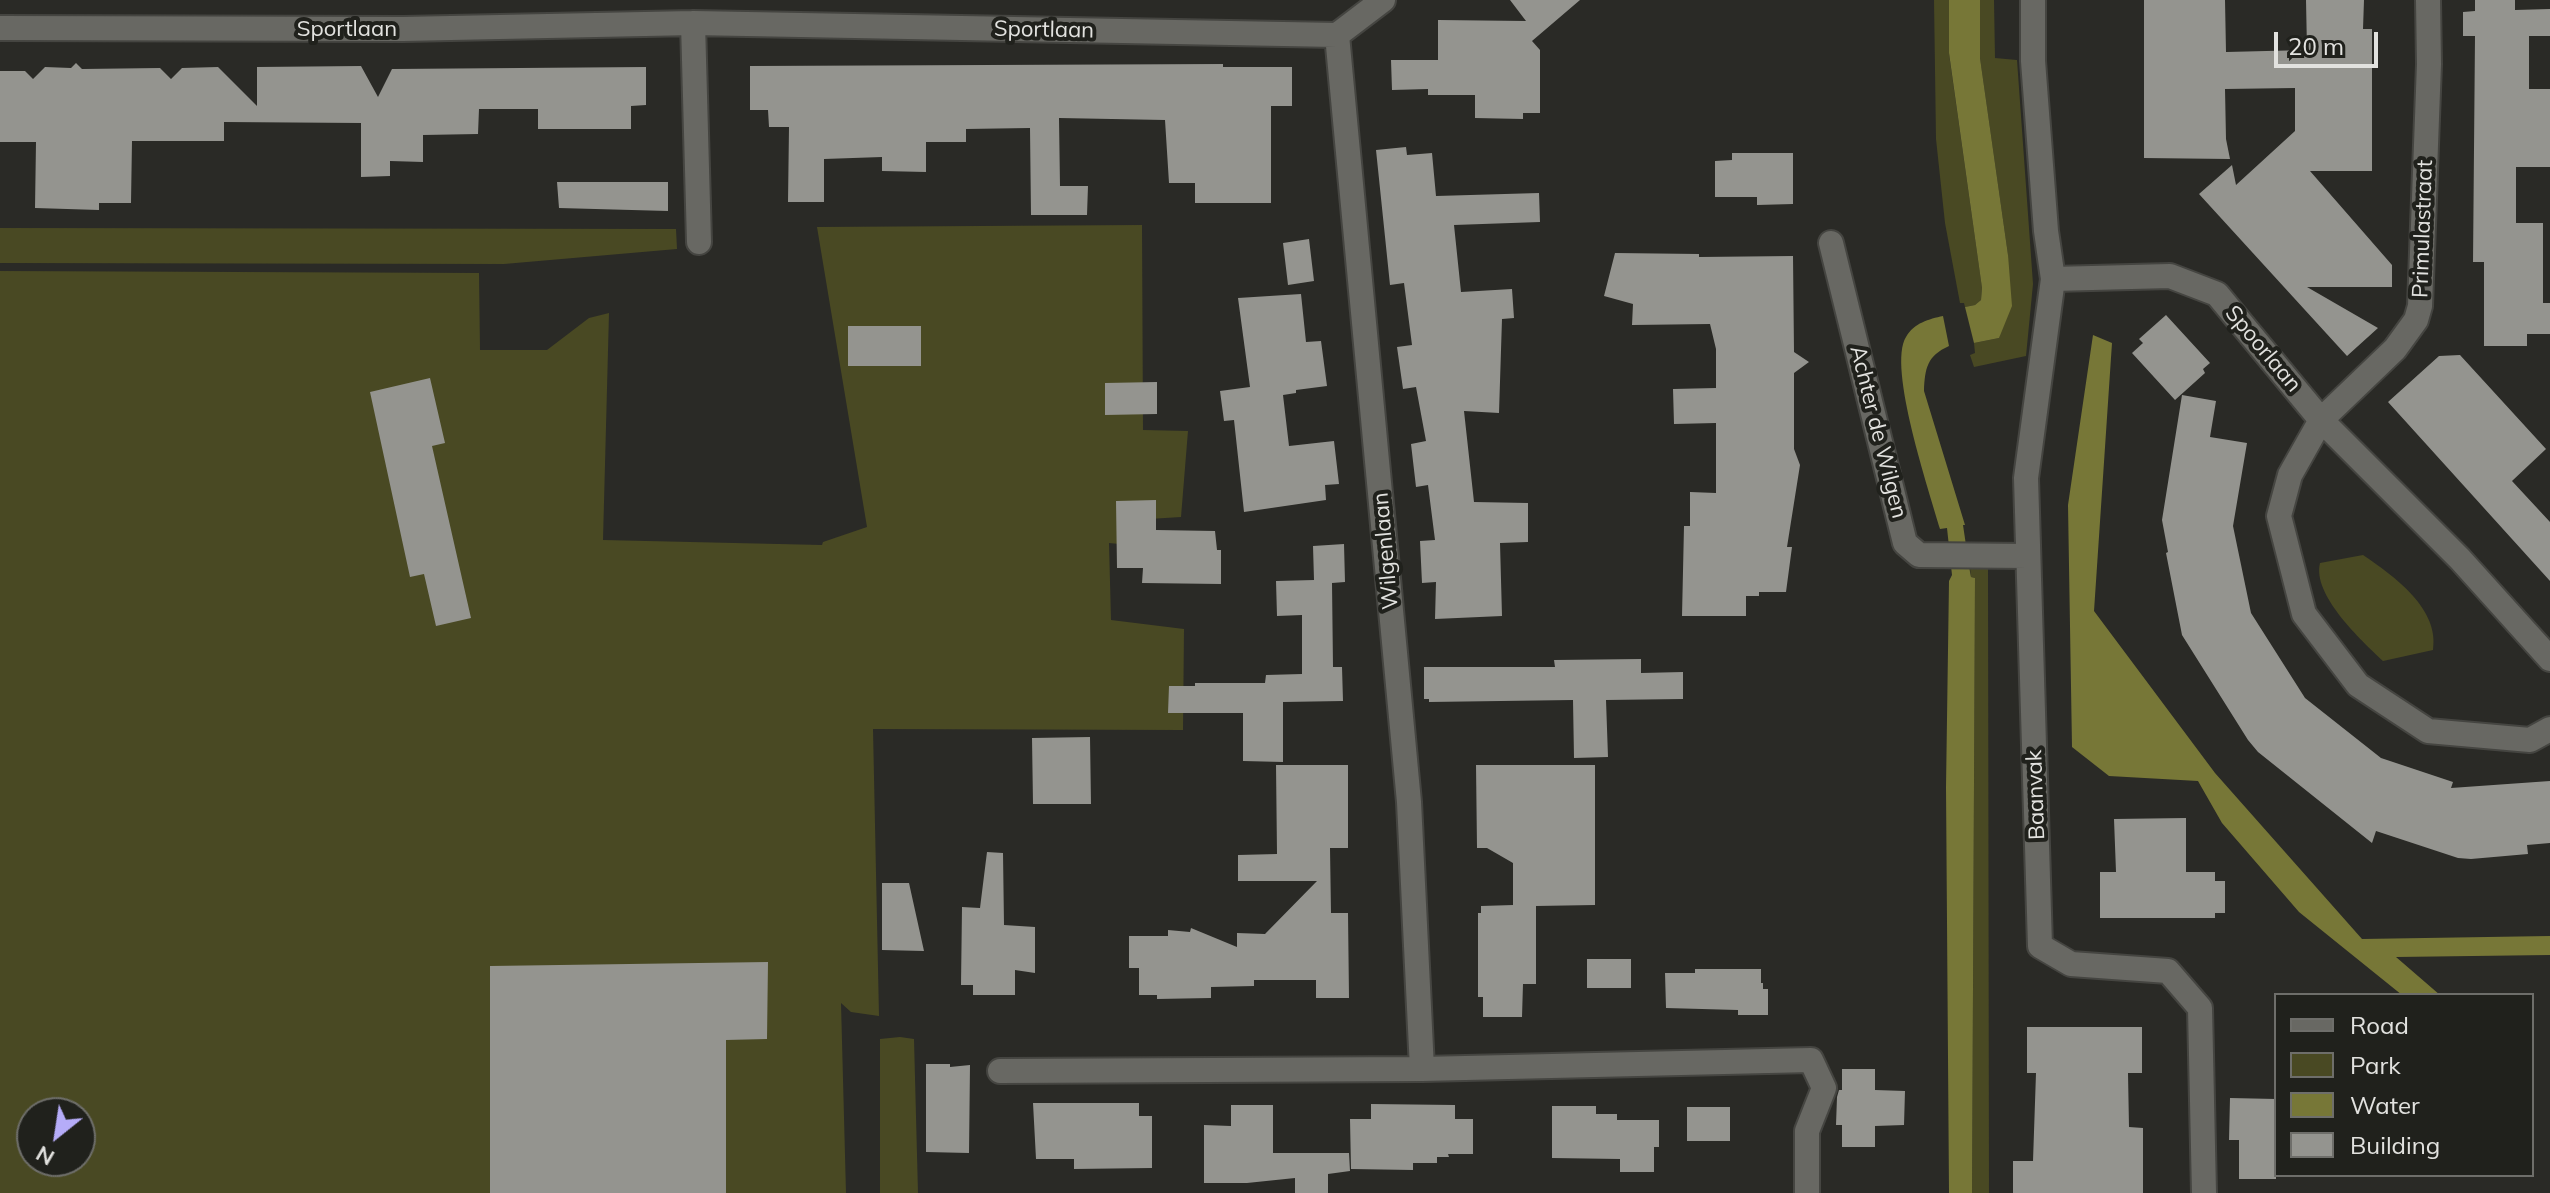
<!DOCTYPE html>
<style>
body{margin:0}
#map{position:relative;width:2550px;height:1193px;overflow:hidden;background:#2a2a26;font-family:Mulish,sans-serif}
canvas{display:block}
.legend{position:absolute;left:2274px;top:993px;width:260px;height:184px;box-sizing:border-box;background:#20211c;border:2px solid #6e6e6a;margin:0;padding:10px 14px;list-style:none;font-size:24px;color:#e2e2df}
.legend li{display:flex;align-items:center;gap:16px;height:40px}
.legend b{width:40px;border:2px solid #6e6e6a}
.north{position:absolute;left:16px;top:1097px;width:80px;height:80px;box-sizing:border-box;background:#20211c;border:2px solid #6e6e6a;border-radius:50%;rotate:210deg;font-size:22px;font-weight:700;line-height:32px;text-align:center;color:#e2e2df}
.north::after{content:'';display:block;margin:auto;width:28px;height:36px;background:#b5acf8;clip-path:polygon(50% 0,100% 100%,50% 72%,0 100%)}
.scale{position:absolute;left:2274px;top:32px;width:104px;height:36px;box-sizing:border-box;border:4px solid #e2e2df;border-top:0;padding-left:10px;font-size:24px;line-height:28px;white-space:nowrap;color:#e2e2df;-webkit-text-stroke:6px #20211c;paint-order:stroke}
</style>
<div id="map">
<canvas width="2550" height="1193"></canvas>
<ul class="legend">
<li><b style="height:10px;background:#686863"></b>Road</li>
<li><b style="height:22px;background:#494923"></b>Park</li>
<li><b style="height:22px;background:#777737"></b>Water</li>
<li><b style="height:22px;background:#94948f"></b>Building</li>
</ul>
<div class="north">N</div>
<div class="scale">20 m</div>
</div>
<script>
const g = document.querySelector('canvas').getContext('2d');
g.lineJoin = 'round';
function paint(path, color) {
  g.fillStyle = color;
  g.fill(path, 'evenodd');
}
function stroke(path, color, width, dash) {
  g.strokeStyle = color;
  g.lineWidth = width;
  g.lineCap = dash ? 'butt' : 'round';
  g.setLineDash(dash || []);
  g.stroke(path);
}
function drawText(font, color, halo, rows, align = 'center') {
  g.font = font + ' Mulish,sans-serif';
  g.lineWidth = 8;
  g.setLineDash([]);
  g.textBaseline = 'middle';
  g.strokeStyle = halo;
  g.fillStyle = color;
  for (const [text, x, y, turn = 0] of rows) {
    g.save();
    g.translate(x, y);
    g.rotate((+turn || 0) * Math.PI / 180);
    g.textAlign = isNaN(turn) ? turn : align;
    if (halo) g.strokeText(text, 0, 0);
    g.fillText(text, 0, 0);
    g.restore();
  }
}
paint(new Path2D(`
 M1934,0H1949V54L1982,288L1981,300L1975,305L1965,307L1964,303H1960L1945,223L1936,139Z
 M1980,0H1994L1995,58L2017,60L2033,284L2026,356L1974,367L1970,355L1975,353L1974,343L1999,338L2008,255L1980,58Z
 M1142,225L1143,430L1188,431L1181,517L1133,520L1130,545L1109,543L1111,620L1184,629L1183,730L873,729L879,1016L851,1012L841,1003L846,1193H0V271L479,273L480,350H547L589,318L609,313L603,540L822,545L823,542L867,527L817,227ZM32,1113H80V1161H32Z
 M0,228L676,229L677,249L504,264L0,263Z
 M2363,555C2394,576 2440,609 2433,650L2383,661C2361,640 2312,595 2320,563Z
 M1970,568H1988L1989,1193H1972L1975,578L1971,577Z
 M900,1037L914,1039L918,1193H880V1039Z`), '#494923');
paint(new Path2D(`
 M1949,0H1980V58L2008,255L2012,306L1999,338L1974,343L1965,307L1975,305L1981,300L1982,288L1949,53Z
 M1943,316L1949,346C1927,356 1925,368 1924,391L1965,525H1963L1970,572L1971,577L1975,578L1972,1193H1949L1946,787L1949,581L1952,575L1947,528L1940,529C1930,493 1887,367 1906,337C1914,323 1929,319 1943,316Z
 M2093,335L2112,343L2094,611L2215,773L2362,939L2550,936V955L2396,957L2440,995H2402L2299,912L2222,823L2198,781L2109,776L2072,747L2068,505Z`), '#777737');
paint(new Path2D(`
 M1510,0H1580L1532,41L1540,50V113H1523V119L1475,118V95H1428V89L1392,90L1391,60H1438V20L1526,21Z
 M2144,0H2225L2226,52L2307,50L2306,0H2364L2363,29H2372V171H2310L2392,265V287H2307L2378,328L2347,356L2199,194L2232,165L2236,185L2295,131V88L2225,89L2226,139L2230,159L2144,158Z
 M2475,0H2515V10L2550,9V36H2529V89H2550V167H2516V223H2543V303H2550V334H2527V346H2484V262H2473L2475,36H2463V12L2475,11Z
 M76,63L82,69L160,68L171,79L182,68L218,67L257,106V67L361,66L378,97L392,69L646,67V105L631,106V129H538V109H479L478,134L423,135V162L390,161V176L361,177V123L224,122V141H132L131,203H99V210L35,208L36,142H0V71H25L33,79L45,67L71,68Z
 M1223,64V67H1292V106H1271V203H1195V183H1169L1165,120L1059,118L1060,186H1088L1087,215H1031L1030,128L966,129V142H926V172L882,171V157L824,159V202H788L789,127H769L768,110H750V66Z
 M1406,147L1407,155L1432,153L1436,196L1539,193L1540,222L1454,225L1461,292L1512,289L1514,318L1502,319L1499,413L1464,411L1474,502L1528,503V542L1500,543L1502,616L1435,619L1436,582L1422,583L1420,541L1435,540L1428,485L1416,487L1411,444L1426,441L1416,387L1403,389L1397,347L1412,345L1404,283L1390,285L1376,150Z
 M1732,153H1793V204L1757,205V197H1715V161L1732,160Z
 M557,182H668V211L559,208Z
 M1309,239L1314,281L1288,285L1283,243Z
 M1615,253L1699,254V257L1793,256L1794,352L1809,362L1794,373V449L1800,465L1787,547H1792L1786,592H1759V596H1746V616H1682L1684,526H1690V492L1716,493V423L1674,424L1673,389L1716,388V349L1710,324L1632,325L1633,304L1604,296Z
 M1301,294L1306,342L1321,341L1327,386L1296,390V393L1283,395L1289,446L1334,441L1339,484L1325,485L1326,500L1244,512L1234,420L1224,421L1220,391L1250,387L1238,298Z
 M2166,315L2210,363L2203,369L2205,373L2175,400L2132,353L2143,343L2139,339Z
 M848,326H921V366H848Z
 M2460,355L2546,449L2512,481L2550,522V581L2388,402L2439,356Z
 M430,378L445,443L432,446L471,618L436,626L424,574L410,577L370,392Z
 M1157,382V414L1105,415V383Z
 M2182,395L2216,401L2210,437L2247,443L2233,526L2251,613L2305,698L2381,758L2453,782L2451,788L2550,781V843L2527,845L2528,854L2471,859L2458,858L2376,831L2372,843L2258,752L2248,740L2182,635L2166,553L2168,552L2162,520Z
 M1156,500V530L1215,531L1217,550H1221V584L1142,583L1143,568H1117L1116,501Z
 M1344,544L1345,582L1332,583L1333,667H1342L1343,701L1283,702V762L1243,761V713H1168L1169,686H1195V683H1265L1266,675L1302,674V615L1277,616L1276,581L1314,580L1313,546Z
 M1641,659V673L1683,672V699L1606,700L1608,757L1574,758L1573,700L1429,702V699H1424V667H1555L1554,660Z
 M1090,737L1091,804H1033L1032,738Z
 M1276,765H1348V848H1330L1331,913H1348L1349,998H1316V980H1254V986L1211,987V998L1157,999V995H1139V968H1129V936H1168V930L1190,932L1191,928L1237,947V933L1265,934L1317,881H1238V855L1277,854Z
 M1476,765H1595V905L1536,906V984H1523L1522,1017H1483V997H1478V913H1481V906L1513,905V863L1487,848H1477Z
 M2186,818V872H2215V881H2225V913H2215V918H2100V872H2116L2114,819Z
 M987,852L1003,853L1004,925L1035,927V973L1015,970V995H973V985H961L962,907L980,908Z
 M882,883H909L924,951L882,950Z
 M1587,959H1631V988H1587Z
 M768,962L767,1039L726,1040V1193H490V966Z
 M1695,969H1761V983H1763V989H1768V1015H1738V1010L1666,1008L1665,973H1695Z
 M2027,1027H2142V1073H2128L2129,1127L2143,1128V1193H2013V1161H2033L2036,1073H2027Z
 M926,1064H950V1067L970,1065L969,1153L926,1152Z
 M1842,1069H1875V1090L1905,1091L1904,1125L1875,1126V1147H1842V1125H1836L1837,1097L1839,1090H1842Z
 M2230,1098L2276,1099V1179H2239V1140H2229Z
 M1033,1103H1139V1116H1152V1168L1074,1169V1159H1036Z
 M1371,1104L1455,1105V1119H1473V1154H1448L1449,1157H1437V1163H1413V1170L1351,1169L1350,1119H1371Z
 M1231,1105H1273V1153H1349L1350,1171L1328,1174V1193H1295V1178L1247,1183H1204V1125L1231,1126Z
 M1552,1106H1596V1114H1617V1120H1659V1147H1654V1172H1620V1159L1552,1158Z
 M1687,1107H1730V1141H1687Z`), '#94948f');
const minor = new Path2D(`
 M2033,0V61L2046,231L2053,279L2026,478L2040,946L2071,964L2168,971L2200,1008L2204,1193
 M2428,0L2429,64L2420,306L2416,320L2395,349L2321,420L2290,475L2279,516L2304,614L2358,685L2428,731L2530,740L2550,729
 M693,23L699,242
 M0,28L403,29L693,23L1337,35L1383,0
 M1337,35L1409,802L1422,1069
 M1831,243L1905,543L1919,555L2028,556
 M2053,279L2170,276L2217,294L2321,420L2460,559L2550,659
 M1000,1071L1422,1069L1811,1060L1824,1088L1807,1131V1193`);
stroke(minor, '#454541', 28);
stroke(minor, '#686863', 24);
drawText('22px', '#e2e2df', '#20211c', [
 ["Sportlaan",347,29],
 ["Sportlaan",1044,30,1],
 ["Primulastraat",2423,229,-88],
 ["Spoorlaan",2263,349,50],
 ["Achter de Wilgen",1878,432,76],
 ["Wilgenlaan",1386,551,-95],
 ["Baanvak",2036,795,-92]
]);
</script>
